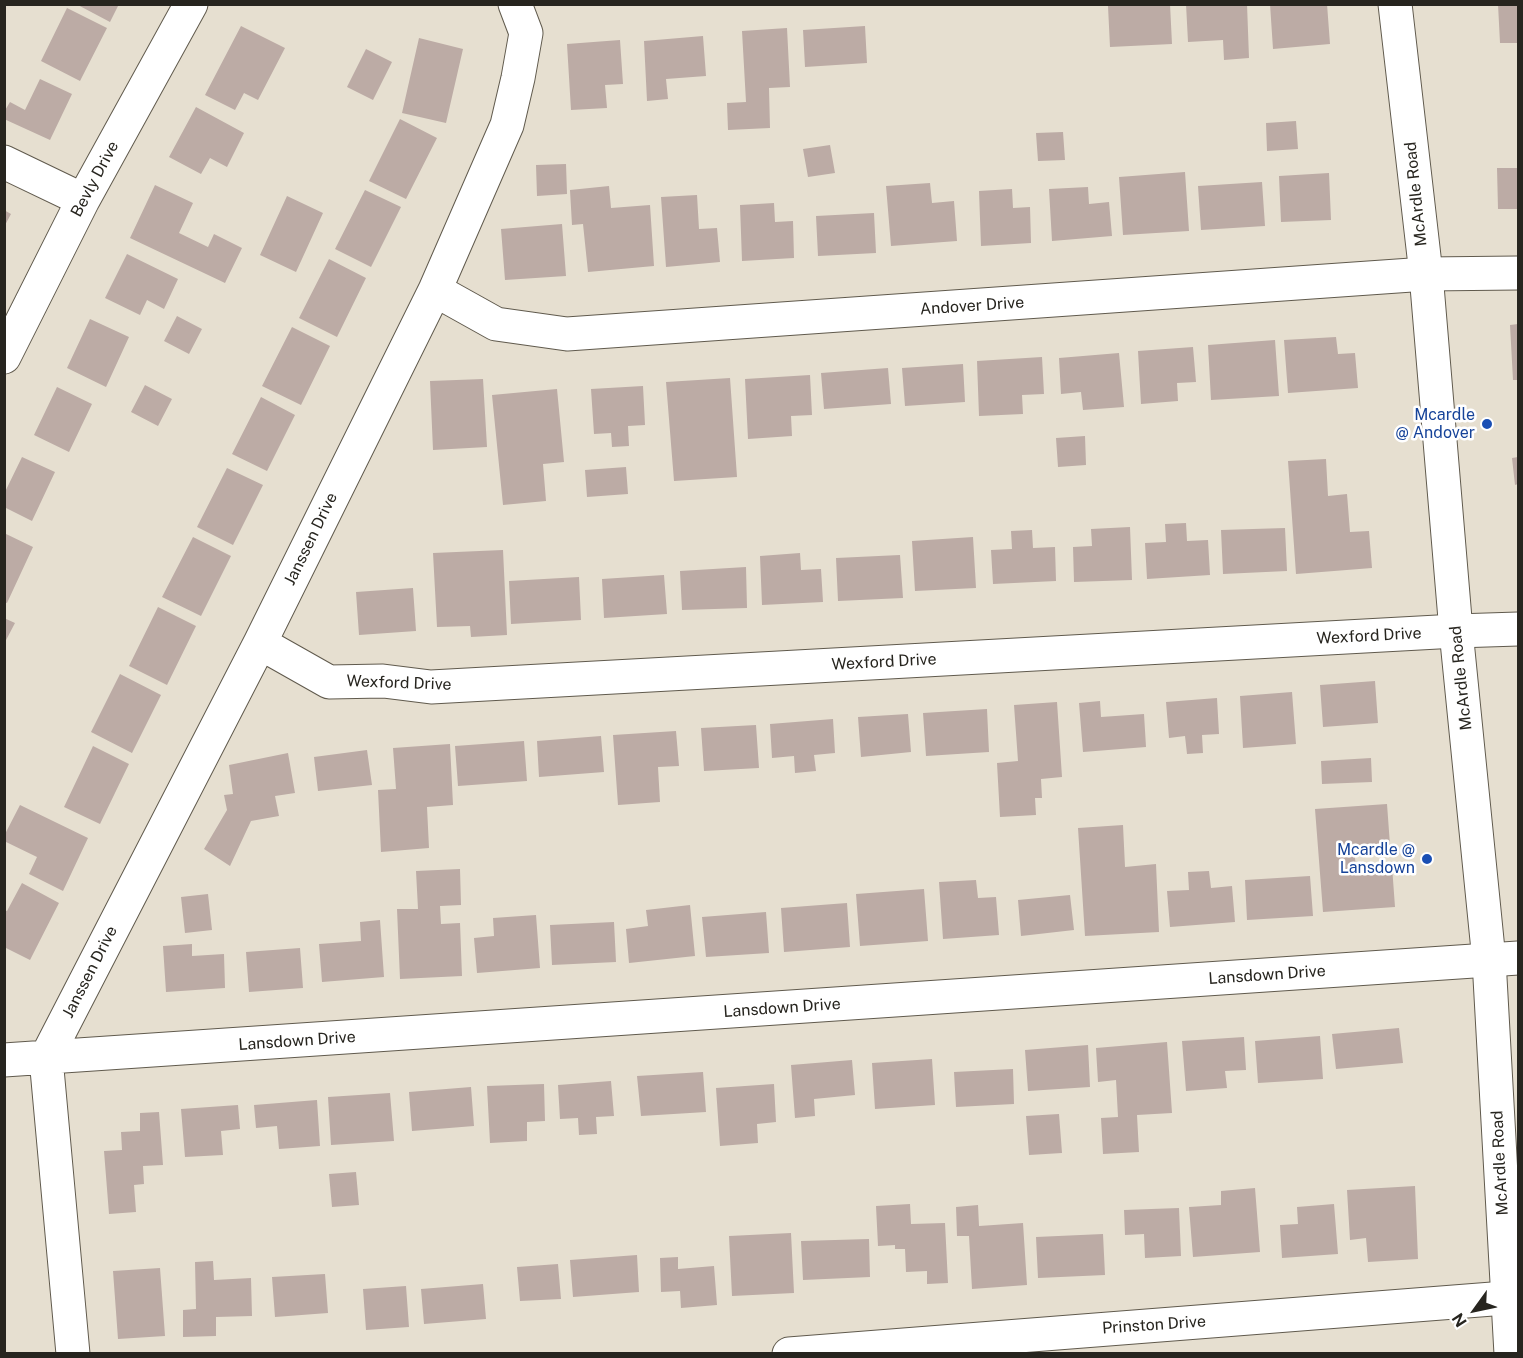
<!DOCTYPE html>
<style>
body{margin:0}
#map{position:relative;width:1523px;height:1358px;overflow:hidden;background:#e6dfd0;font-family:"Public Sans",sans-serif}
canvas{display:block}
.frame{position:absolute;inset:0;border:6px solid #27251f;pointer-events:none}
.north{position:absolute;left:1445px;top:1280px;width:60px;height:60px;-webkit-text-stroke:4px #fff;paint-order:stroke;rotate:237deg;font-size:16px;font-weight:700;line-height:24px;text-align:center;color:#27251f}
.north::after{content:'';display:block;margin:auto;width:21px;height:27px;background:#27251f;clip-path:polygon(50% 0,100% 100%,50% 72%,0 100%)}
</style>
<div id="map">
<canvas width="1523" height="1358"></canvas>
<div class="frame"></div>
<div class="north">N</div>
</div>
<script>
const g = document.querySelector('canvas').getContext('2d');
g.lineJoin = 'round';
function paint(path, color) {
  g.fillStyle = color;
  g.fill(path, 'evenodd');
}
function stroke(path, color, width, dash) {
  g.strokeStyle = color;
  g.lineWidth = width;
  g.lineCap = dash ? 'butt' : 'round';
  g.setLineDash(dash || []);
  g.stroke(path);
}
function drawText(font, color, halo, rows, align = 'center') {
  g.font = font + ' "Public Sans",sans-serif';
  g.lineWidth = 5;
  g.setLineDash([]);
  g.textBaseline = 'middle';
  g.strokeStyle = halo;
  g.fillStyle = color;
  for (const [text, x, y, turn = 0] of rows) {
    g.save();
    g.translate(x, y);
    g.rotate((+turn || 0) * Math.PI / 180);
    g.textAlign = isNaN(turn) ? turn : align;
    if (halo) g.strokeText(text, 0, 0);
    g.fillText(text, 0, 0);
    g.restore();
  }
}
paint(new Path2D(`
 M76,4H119L110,22Z
 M1170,4L1172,44L1110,47L1108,6Z
 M1186,4H1247L1249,58L1224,60L1223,40L1188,42Z
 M1270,4H1327L1330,44L1273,49Z
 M1498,4H1518V43H1500Z
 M67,8L107,28L80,81L41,61Z
 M241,26L285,48L258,100L244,93L235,110L205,95Z
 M865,26L867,63L805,67L803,30Z
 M787,28L790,87L769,88L770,128L728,130L727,103L746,102L742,31Z
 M703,36L706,76L666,79L668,99L647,101L644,41Z
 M419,38L463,49L446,123L402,113Z
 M620,40L623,84L605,85L607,108L571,110L567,44Z
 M366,49L392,62L373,100L347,87Z
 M40,79L72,94L50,140L4,119V112L10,102L25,110Z
 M196,107L244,133L227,167L210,158L201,174L169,157Z
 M400,119L437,138L406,199L369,181Z
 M1296,121L1298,149L1267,151L1266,123Z
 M1063,132L1065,160L1038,161L1036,133Z
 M830,145L835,173L808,177L803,149Z
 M566,164L567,194L537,196L536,165Z
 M1497,168H1518V209H1498Z
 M1185,172L1189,231L1123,235L1119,177Z
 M1329,173L1331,220L1281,222L1279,176Z
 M1262,182L1265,226L1201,230L1198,186Z
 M930,183L932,203L954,201L957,241L891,246L886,186Z
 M155,185L193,203L179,233L208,247L214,234L242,248L225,283L130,238Z
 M609,186L611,208L650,205L654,266L588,272L583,224L572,225L570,190Z
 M1088,187L1089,204L1109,202L1112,236L1052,241L1049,189Z
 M1012,189L1013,208L1030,207L1031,243L981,246L979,191Z
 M365,190L401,207L371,267L335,249Z
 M697,195L699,229L717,228L720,262L666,267L661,197Z
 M287,196L323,213L296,272L260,255Z
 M774,203L775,222L793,221L794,258L742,261L740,205Z
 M4,210L11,214L4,227Z
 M874,213L876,253L818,256L816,216Z
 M562,224L566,276L505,280L501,229Z
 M127,254L178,279L164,309L147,300L140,315L105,298Z
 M329,259L366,278L337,337L299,318Z
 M177,316L202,329L189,354L164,341Z
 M90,319L129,337L106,387L67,368Z
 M1518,324V380H1513L1510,325Z
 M292,327L330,346L301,405L262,386Z
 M1336,337L1338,354L1355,353L1358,388L1288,393L1284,340Z
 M1275,340L1279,396L1211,400L1208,345Z
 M1193,347L1196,382L1177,383L1178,401L1141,404L1138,351Z
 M1119,353L1124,407L1083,410L1081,392L1061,394L1059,358Z
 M1042,357L1044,394L1022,395L1023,414L979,416L977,361Z
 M963,364L965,402L905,406L902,368Z
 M888,368L891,404L824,409L821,373Z
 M810,375L812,415L791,416L792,436L748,439L745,379Z
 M730,378L737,477L674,481L666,382Z
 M483,379L487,447L433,450L430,381Z
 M145,385L172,399L158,426L131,412Z
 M643,386L645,425L628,426L629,446L612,447L611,433L594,434L591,389Z
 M57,387L92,404L69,452L34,435Z
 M557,389L564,462L543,464L546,501L503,505L492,395Z
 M261,397L295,415L267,471L232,454Z
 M1085,436L1086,465L1058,467L1056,438Z
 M22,457L55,472L32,521L4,507V494Z
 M1518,457V484L1515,485L1512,458Z
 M1326,459L1328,496L1347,494L1350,532L1369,531L1372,568L1296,574L1288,461Z
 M626,467L628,494L587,497L585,470Z
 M227,468L263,485L233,545L197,527Z
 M1186,523L1187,541L1208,540L1210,575L1147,579L1145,543L1166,542L1165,524Z
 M1130,527L1132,580L1074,582L1073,547L1092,546L1091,529Z
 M1285,528L1287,571L1223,574L1221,530Z
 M1032,530L1033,548L1055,547L1056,581L993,584L991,550L1012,549L1011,531Z
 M4,533L33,547L7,603L4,602Z
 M193,537L231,556L201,616L162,597Z
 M973,537L976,588L915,591L912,541Z
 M503,550L507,635L471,637L470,626L437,627L433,553Z
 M800,553L801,570L821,569L823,602L762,605L760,556Z
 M900,555L903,598L838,601L836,558Z
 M746,567L747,608L682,610L680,571Z
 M664,575L667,614L604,618L602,579Z
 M579,577L581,620L511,624L509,581Z
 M413,588L416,631L359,635L356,592Z
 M158,607L196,626L167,685L129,666Z
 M4,618L15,623L4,644Z
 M120,674L161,695L132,753L91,732Z
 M1375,681L1378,723L1323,727L1320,685Z
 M1292,692L1296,744L1243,748L1240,696Z
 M1217,698L1219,734L1202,735L1203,753L1187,754L1185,736L1169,738L1166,702Z
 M1100,701L1101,717L1144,714L1146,747L1083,752L1079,703Z
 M1057,702L1062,777L1041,779L1042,798H1035L1036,815L1000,817L997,763L1018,761L1014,705Z
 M987,709L989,752L926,756L923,713Z
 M908,714L911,752L861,757L858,717Z
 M833,719L835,753L814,755L816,771L795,773L794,756L772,758L770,724Z
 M756,725L759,768L704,771L701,728Z
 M676,731L679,766L658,767L660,802L618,805L613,735Z
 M601,736L604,772L539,777L537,741Z
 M524,741L527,781L458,786L455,746Z
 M450,744L453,805L427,807L429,848L381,852L378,790L396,789L393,748Z
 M93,746L129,764L100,824L64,807Z
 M367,750L372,785L318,791L314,757Z
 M288,753L295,793L275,796L279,816L251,821L230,866L204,849L227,810L224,795L233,794L229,765Z
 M1371,758L1372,782L1322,784L1321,761Z
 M1387,804L1390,845L1354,848L1356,868L1392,866L1395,907L1323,912L1315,809Z
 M20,805L88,838L63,891L29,874L37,857L4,841V836Z
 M1123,825L1125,867L1156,864L1159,932L1085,936L1078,828Z
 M460,869L461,905L440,906L441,924L460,923L462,976L400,979L397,909H418L416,871Z
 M1209,871L1211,888L1232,886L1235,922L1170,927L1167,891L1189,890L1188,872Z
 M1310,876L1313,916L1247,920L1245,880Z
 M976,880L978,898L996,897L999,935L943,939L939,882Z
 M22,883L59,903L30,960L4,947V910L7,911Z
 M924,889L928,941L860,946L856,894Z
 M208,894L212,930L185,933L181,897Z
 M1070,895L1074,930L1021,936L1018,900Z
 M847,903L850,947L784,952L781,908Z
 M690,905L695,956L629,963L626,929L648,926L646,910Z
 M766,912L769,953L706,957L702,917Z
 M536,915L540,968L477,973L474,938L494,936L493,918Z
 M380,920L384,977L322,982L319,944L361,941L360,922Z
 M614,922L616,962L552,965L550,925Z
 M192,944V956L224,954L225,988L166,992L163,946Z
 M300,948L303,988L249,992L246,952Z
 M1399,1028L1403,1063L1336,1069L1332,1034Z
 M1320,1036L1323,1079L1258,1083L1255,1041Z
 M1244,1037L1246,1070L1225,1071L1227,1088L1186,1091L1182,1041Z
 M1167,1042L1172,1113L1137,1115L1139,1152L1103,1154L1101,1118L1118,1117L1116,1080L1098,1082L1096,1048Z
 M1088,1045L1090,1087L1028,1091L1025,1050Z
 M932,1059L935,1105L875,1109L872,1063Z
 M852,1060L855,1095L814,1099L815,1116L795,1118L791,1065Z
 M1013,1069L1014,1104L956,1107L954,1072Z
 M703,1072L706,1112L641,1116L637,1076Z
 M611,1081L614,1116L596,1117L597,1134L579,1135L578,1118L560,1119L558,1085Z
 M544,1084L545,1121L527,1122V1141L490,1143L487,1086Z
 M774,1084L776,1122L757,1124L758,1143L720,1146L716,1088Z
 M471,1087L474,1126L412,1131L409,1092Z
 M390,1093L394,1141L331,1145L328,1097Z
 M317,1100L320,1146L279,1149L277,1126L256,1128L254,1105Z
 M238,1105L240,1129L221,1131L223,1155L185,1157L181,1109Z
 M159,1112L163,1165L143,1166L144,1184L134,1185L136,1212L109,1214L104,1151L122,1150L121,1132L140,1131V1113Z
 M1059,1114L1062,1153L1029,1155L1026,1116Z
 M356,1172L359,1205L332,1207L329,1174Z
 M1415,1186L1418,1259L1368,1262L1366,1238L1350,1240L1347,1190Z
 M1255,1188L1260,1252L1193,1257L1189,1207L1221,1205V1191Z
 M910,1204L911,1224L945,1223L948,1283L927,1284V1271L906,1272L905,1249H895V1245L878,1246L876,1206Z
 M1334,1204L1338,1254L1282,1258L1280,1225L1298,1224L1297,1207Z
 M978,1205L979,1226L1023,1223L1027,1285L972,1289L969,1236H957L956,1207Z
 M1179,1208L1181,1256L1145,1258L1144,1234L1125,1235L1124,1210Z
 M791,1233L794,1293L732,1296L729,1236Z
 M1103,1234L1105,1275L1038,1278L1036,1237Z
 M869,1239L870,1277L803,1280L801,1241Z
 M637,1255L639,1292L573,1297L570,1260Z
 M678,1257V1269L714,1266L717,1305L681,1308L680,1291L661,1292L660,1258Z
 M213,1261L214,1280L251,1278L252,1316L216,1317V1336L183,1337V1310L196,1309L195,1262Z
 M558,1264L561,1299L520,1301L517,1267Z
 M160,1268L165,1336L118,1339L113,1271Z
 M325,1274L328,1313L275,1317L272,1277Z
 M483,1284L486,1319L424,1324L421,1289Z
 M406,1286L409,1327L366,1330L363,1289Z`), '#bcaba5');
const minor = new Path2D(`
 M4,162L83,200
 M435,290L496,324L567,334L1426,274L1518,273
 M4,357L83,200L191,4
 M260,643L329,682L383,681L431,687L1456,631L1518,629
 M4,1060L1518,958
 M73,1354L46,1058L260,643L435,290L507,125L518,78L526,33L515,4
 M789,1354L1518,1297`);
const major = new Path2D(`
 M1395,4L1426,274L1456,631L1489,960L1511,1354`);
stroke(minor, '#605a4d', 35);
stroke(major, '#605a4d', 35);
stroke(minor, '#fff', 33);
stroke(major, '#fff', 33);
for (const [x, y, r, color] of [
 [1487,424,6,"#1a4fb4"],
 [1427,859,6,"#1a4fb4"]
]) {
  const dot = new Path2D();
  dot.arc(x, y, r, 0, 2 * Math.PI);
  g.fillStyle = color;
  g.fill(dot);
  stroke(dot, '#fff', 2);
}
drawText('16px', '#27251f', '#fff', [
 ["Bevly Drive",95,179,-62],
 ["McArdle Road",1416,194,-96],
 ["Andover Drive",972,306,-4],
 ["Janssen Drive",311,539,-64],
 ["Wexford Drive",1369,636,-3],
 ["Wexford Drive",884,662,-3],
 ["McArdle Road",1461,678,-96],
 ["Wexford Drive",399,683,2],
 ["Janssen Drive",90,972,-63],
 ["Lansdown Drive",1267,975,-4],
 ["Lansdown Drive",782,1008,-4],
 ["Lansdown Drive",297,1041,-4],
 ["McArdle Road",1500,1163,-93],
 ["Prinston Drive",1154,1325,-4]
]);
drawText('16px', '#164399', '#fff', [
 ["Mcardle",1475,415],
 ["@ Andover",1475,433],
 ["Mcardle @",1415,850],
 ["Lansdown",1415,868]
], 'right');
</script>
